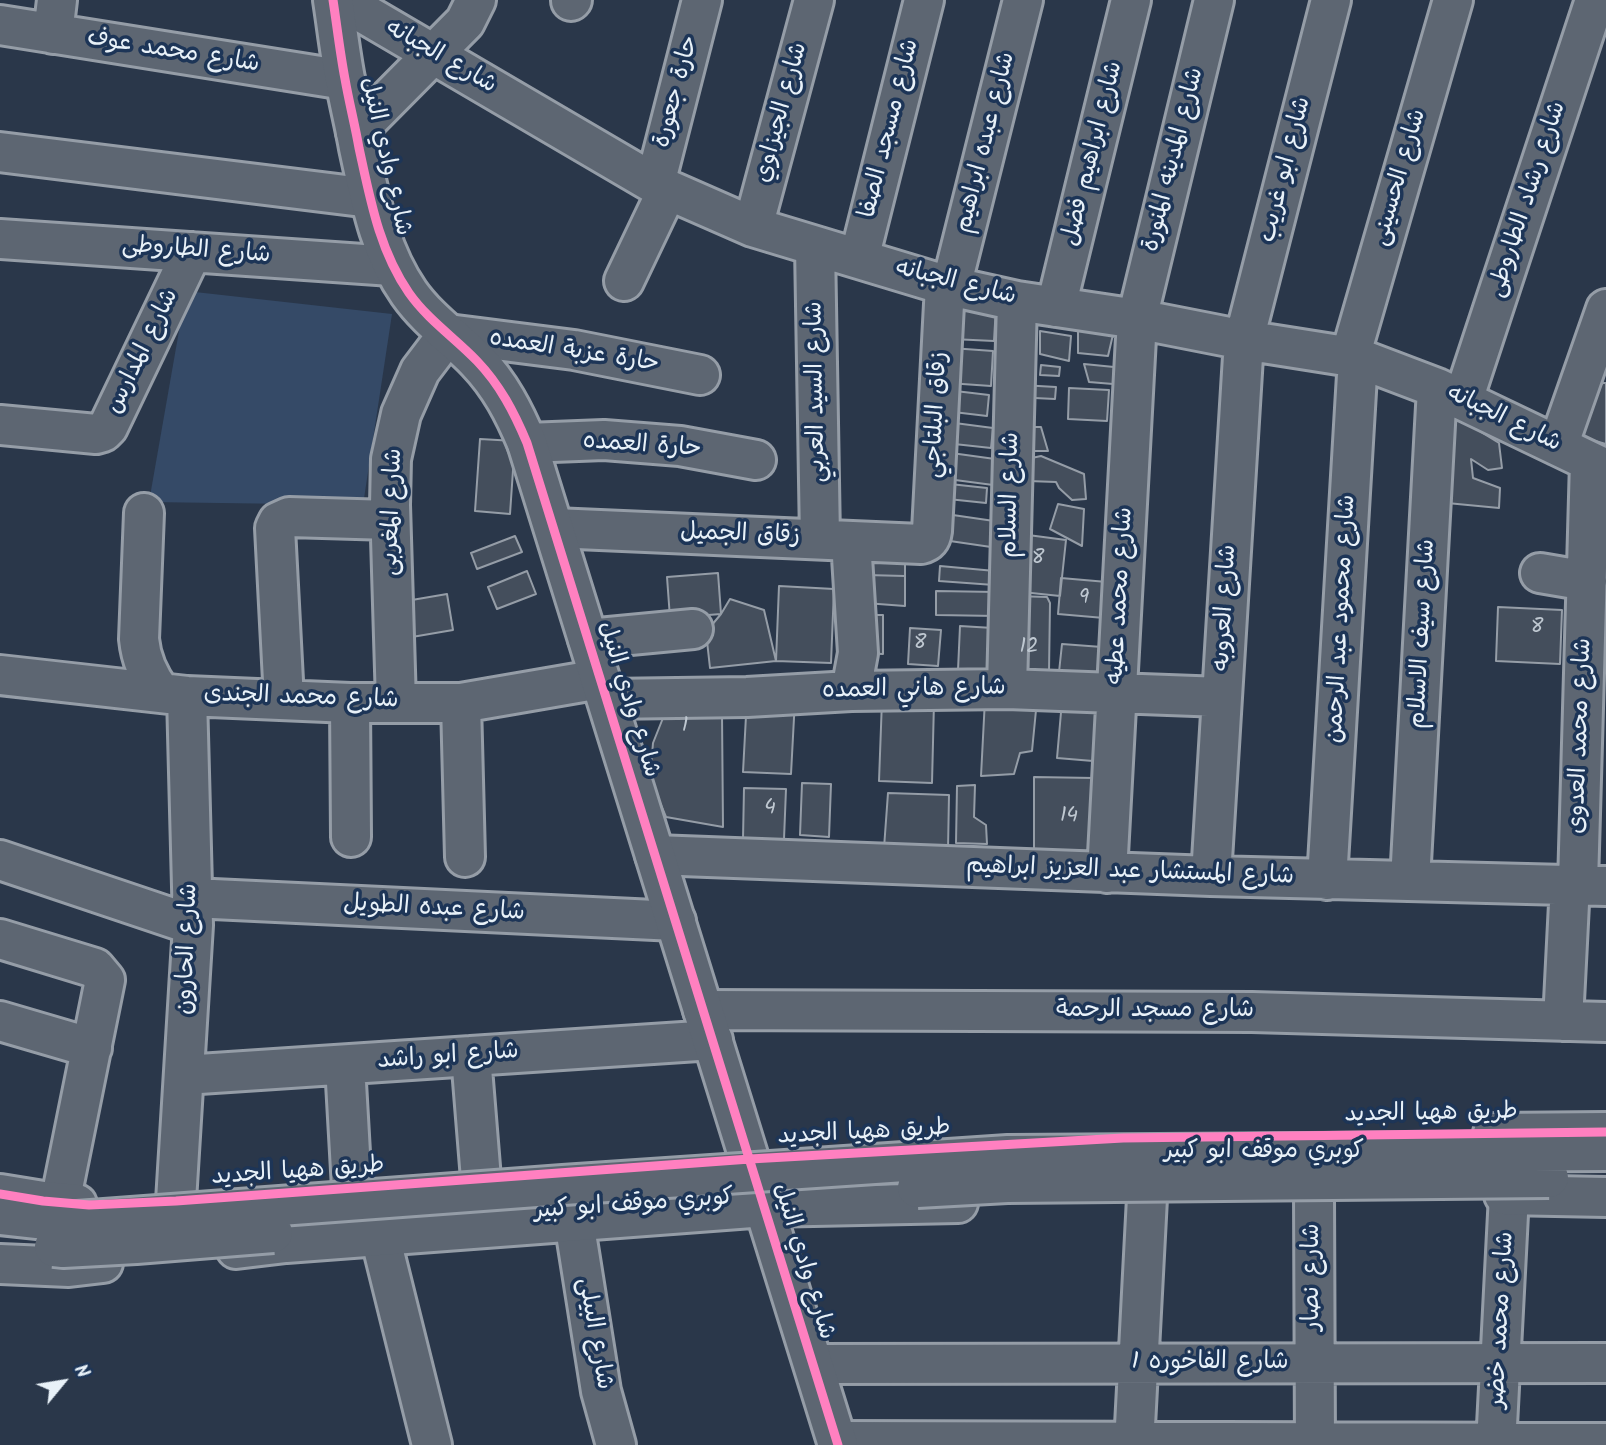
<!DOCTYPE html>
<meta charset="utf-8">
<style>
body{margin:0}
#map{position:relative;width:1606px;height:1445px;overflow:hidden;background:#2a374a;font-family:Kalam,sans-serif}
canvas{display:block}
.north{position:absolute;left:28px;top:1347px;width:70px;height:70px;-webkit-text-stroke:5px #1d3557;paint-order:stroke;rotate:60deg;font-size:19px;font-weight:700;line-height:28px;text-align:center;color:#e8f1f8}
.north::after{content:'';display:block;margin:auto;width:24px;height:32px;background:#e8f1f8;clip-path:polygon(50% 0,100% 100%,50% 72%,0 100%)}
</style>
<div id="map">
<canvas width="1606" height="1445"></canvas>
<div class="north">N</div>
</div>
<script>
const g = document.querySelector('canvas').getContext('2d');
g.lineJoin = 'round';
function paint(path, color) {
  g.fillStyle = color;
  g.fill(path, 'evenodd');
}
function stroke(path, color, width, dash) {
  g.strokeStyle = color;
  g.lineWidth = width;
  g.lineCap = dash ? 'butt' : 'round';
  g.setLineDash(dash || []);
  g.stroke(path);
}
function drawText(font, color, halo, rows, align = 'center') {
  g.font = font + ' Kalam,"Playpen Sans Arabic",sans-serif';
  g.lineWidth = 7;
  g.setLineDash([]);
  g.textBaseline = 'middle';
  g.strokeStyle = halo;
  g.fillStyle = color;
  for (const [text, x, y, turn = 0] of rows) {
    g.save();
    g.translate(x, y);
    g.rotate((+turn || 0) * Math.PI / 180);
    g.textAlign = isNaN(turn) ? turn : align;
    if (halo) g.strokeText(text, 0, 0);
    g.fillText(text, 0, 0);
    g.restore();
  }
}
paint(new Path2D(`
 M186,291L392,314L363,505L149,502Z`), '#354a67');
const building = new Path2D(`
 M954,304L996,306L994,341L952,339Z
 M1078,322L1115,326L1108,356L1078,353Z
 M1040,331L1071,336L1069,361L1040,354Z
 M951,348L993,351L991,386L948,383Z
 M1084,364L1114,367L1113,384L1089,382Z
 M1041,365L1060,367L1059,376L1040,375Z
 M1603,383H1606V444L1578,436L1592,392Z
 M1021,385L1056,387L1055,399L1014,397Z
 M1069,388L1109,390L1107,421L1068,419Z
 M947,390L989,395L987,416L945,411Z
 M1455,416L1499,443L1502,468L1488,470L1471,459L1473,478L1500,488L1499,508L1447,503Z
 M947,422L993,428L991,448L945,443Z
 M1026,427H1041L1048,451H1026Z
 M480,439L515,441L510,514L475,511Z
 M944,452L995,459L993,485L940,478Z
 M1041,456L1084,474L1086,499L1072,500L1059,488L1056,482L1028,481L1027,459Z
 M950,484L987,488L986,503L948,499Z
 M1058,504L1084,509L1082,546L1050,529Z
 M946,514L994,521L991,547L943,540Z
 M1028,535L1066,540L1060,596L1022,592Z
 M515,536L522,552L477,569L471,553Z
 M866,553H905V576L866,575Z
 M940,566L995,571L994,585L939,581Z
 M527,571L536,594L497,609L488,587Z
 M718,573L721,614L670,618L667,577Z
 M866,575L905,576V606L865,603Z
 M1061,578L1107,582L1104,618L1058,614Z
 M779,586L834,589L831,663L776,661Z
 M936,591L997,592V616L936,615Z
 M447,594L453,630L412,637L406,601Z
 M1016,596L1047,597L1050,603L1049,672L1015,671Z
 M730,599L764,610L776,661L710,668L706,632L721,614Z
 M1498,607L1562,610L1560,664L1496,661Z
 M858,615H883V654L858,653Z
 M960,626L993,628L990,672L958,670Z
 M910,628L941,630L938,666L908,664Z
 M1062,644L1102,647L1100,676L1059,672Z
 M747,697L795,699L791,774L743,772Z
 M985,699L1037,700L1032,751L1020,753L1014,774L981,776Z
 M882,700L934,702L932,783L879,781Z
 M1062,701L1098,704L1093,761L1057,758Z
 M667,708L722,714L723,827L666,817L650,779L653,743Z
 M1034,777L1094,778V851L1034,850Z
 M802,783L831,784L829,837L800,835Z
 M975,785L974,817L986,825L987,844L956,843L957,786Z
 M744,788L786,789L784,839H743Z
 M888,793L949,795L948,850L884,848Z`);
paint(building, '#444e5c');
stroke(building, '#959da7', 2);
const minor = new Path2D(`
 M341,0L655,184L753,227L945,285L1017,301L1137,319L1244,340L1358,358L1437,388L1606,469
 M571,1L572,0
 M0,25L345,80
 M53,34L57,0
 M356,132L465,22L476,0
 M0,152L370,198
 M655,184L702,0
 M753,227L814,0
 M0,239L392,266
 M815,246L820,539
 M859,259L924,0
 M624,281L667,191
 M951,287L1023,0
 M1056,307L1131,0
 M1350,357L1453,0
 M1463,400L1595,0
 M0,425L96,434L103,432L108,427L192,252
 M527,443L604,440L680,446L756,460
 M1558,446L1606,309
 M144,513L139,639C141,660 148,676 161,693
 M554,528L921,544C929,542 931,539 932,531L945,285
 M851,541L858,653L851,691
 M1540,573L1587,581
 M588,639L693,629
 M0,675L187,696L350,703H461L600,679
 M1007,689L1017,301
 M607,699L747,697L851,691L1007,689L1222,697
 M284,700L275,528L278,522L289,517L390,520
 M350,703L351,837
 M396,703L390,505L391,459L401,414L420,371L448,334L574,350L700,375
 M461,703L465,857
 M655,855L1211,876L1606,886
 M0,860L193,925
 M1107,873L1137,319L1214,0
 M1211,876L1244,340L1331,0
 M1327,880L1358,358
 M1410,881L1437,388
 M1578,884L1590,462
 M192,898L676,921
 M0,939L95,968L105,980L60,1203
 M703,1010L1252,1012L1606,1022
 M0,1021L92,1048
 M1563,1021L1570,884
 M471,1056L481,1179
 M345,1065L352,1188
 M184,1075L713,1040
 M1314,1194L1315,1445
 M176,1201L193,925L187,696
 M574,1221L601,1391L616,1445
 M380,1236L432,1445
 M814,1364L1606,1363
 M837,1441L1606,1443
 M1134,1445L1147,1198
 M1496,1445L1509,1195`);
const tertiary = new Path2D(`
 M333,0C337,26 340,53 345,79C349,102 355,125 359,148C370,198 379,250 409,293C428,320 455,338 477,361C500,385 514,412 527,443L838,1445
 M1493,1133L1606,1132
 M0,1194L43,1201L77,1204
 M1504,1195L1606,1197
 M236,1249L286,1243L765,1207L958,1203
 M0,1264L69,1267L103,1263`);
stroke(minor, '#959da7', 44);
stroke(tertiary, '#959da7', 44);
stroke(minor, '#5d6672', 38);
stroke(tertiary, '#5d6672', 38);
const primaryBridge = new Path2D(`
 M917,1188L1007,1183L1549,1178
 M0,1215L64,1222L563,1185L1008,1155L1606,1151
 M54,1247L63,1248L136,1244L273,1233`);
stroke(primaryBridge, '#959da7', 44, []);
stroke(primaryBridge, '#5d6672', 38);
stroke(new Path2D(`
 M333,0C337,26 340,53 345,79C349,102 355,125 359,148C370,198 379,250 409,293C428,320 455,338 477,361C500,385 514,412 527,443L838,1445
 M0,1194L43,1201L89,1205L176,1201L750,1159L1123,1138L1606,1132`), '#ff80c0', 9);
drawText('21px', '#bfc8d1', null, [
 ["8",1038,559],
 ["9",1084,599],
 ["8",1537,628],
 ["8",920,644],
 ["12",1029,648],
 ["1",685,727],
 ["4",770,809],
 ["14",1069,817]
]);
drawText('24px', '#e8f1f8', '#1d3557', [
 ["شارع محمد عوف",173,53,9],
 ["شارع الجبانه",440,58,30],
 ["حارة جعورة",678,92,-75],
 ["شارع الجيزاوي",783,113,-75],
 ["شارع مسجد الصفا",891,129,-76],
 ["شارع عبده ابراهيم",987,143,-76],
 ["شارع ابراهيم فضل",1094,154,-76],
 ["شارع وادي النيل",384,157,77],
 ["شارع المدينه المنورة",1175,160,-76],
 ["شارع ابو غريب",1287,170,-76],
 ["شارع الحسينى",1401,178,-74],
 ["شارع رشاد الطاروطى",1529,200,-72],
 ["شارع الطاروطى",196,252,4],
 ["شارع الجبانه",955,284,14],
 ["شارع المدارس",144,352,-64],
 ["حارة عزبة العمده",574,353,9],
 ["شارع السيد العربي",818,392,-91],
 ["زقاق البلتاجي",938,415,-87],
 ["شارع الجبانه",1503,420,26],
 ["حارة العمده",642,447,4],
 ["شارع السلام",1012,495,-89],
 ["شارع المغربى",394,512,-88],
 ["زقاق الجميل",740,536,2],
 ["شارع محمد عطيه",1122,596,-87],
 ["شارع العروبه",1227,608,-87],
 ["شارع محمود عبد الرحمن",1343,619,-87],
 ["شارع سيف الاسلام",1424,634,-87],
 ["شارع هاني العمده",914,691,-1],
 ["شارع محمد الجندى",301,699,2],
 ["شارع وادي النيل",627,700,73],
 ["شارع محمد العدوى",1582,736,-88],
 ["شارع المستشار عبد العزيز ابراهيم",1130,873,2],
 ["شارع عبده الطويل",434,910,3],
 ["شارع الحارون",189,949,-88],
 ["شارع مسجد الرحمة",1155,1012],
 ["شارع ابو راشد",448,1058,-4],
 ["طريق ههيا الجديد",1431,1115,-1],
 ["طريق ههيا الجديد",864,1134,-3],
 ["كوبري موقف ابو كبير",1264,1153],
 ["طريق ههيا الجديد",298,1173,-4],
 ["كوبري موقف ابو كبير",634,1206,-4],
 ["شارع وادي النيل",802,1262,73],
 ["شارع نصار",1314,1277,-90],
 ["شارع محمد خضر",1503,1320,-87],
 ["شارع البيلى",593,1334,80],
 ["شارع الفاخوره 1",1210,1364]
]);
</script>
